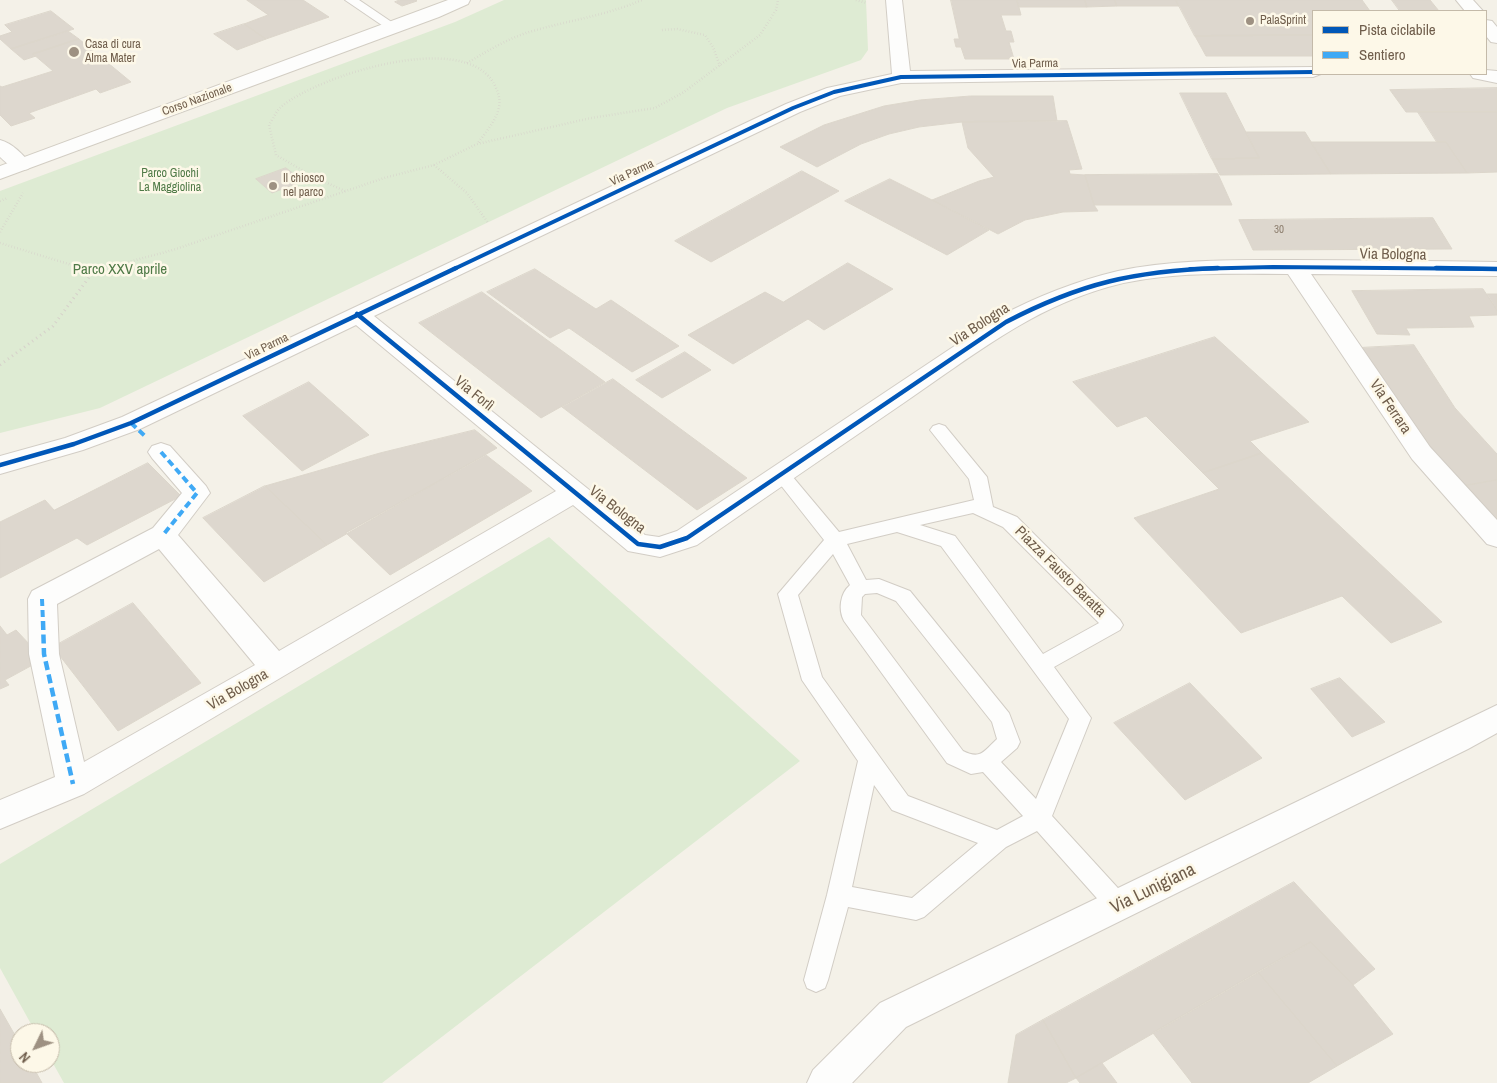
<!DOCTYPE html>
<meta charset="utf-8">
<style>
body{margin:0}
#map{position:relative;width:1497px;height:1083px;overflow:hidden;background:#f4f1e8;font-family:"Archivo Narrow",sans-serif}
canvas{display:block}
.legend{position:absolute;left:1312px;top:10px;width:175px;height:65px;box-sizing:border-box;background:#fdf8e8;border:1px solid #c4baa9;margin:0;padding:6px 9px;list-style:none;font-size:15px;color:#6f5d4b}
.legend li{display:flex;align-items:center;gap:10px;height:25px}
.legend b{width:25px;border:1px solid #c4baa9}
.north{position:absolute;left:10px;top:1023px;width:50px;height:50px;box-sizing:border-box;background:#fdf8e8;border:1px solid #c4baa9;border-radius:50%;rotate:228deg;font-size:14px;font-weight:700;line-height:20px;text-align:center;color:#6f5d4b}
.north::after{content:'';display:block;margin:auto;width:18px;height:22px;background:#9e9182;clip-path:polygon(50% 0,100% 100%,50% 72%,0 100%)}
</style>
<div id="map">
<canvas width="1497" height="1083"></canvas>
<ul class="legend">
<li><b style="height:6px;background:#0057b8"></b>Pista ciclabile</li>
<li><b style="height:6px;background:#3fa9f5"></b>Sentiero</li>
</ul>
<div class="north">N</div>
</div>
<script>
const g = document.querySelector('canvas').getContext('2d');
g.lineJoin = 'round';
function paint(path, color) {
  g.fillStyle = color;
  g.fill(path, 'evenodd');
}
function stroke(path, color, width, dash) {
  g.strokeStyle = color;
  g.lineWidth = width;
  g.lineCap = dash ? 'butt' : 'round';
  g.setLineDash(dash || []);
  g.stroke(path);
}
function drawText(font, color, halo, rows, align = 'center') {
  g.font = font + ' "Archivo Narrow",sans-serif';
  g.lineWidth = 5;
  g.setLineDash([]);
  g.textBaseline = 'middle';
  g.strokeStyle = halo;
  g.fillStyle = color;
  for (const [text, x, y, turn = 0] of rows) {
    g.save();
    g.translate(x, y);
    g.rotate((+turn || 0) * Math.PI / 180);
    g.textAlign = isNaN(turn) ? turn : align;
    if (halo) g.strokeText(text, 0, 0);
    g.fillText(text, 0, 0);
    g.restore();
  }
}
paint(new Path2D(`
 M504,0H866L868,50L861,60L727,108L100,408L0,433V191L455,22Z
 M549,537L800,761L382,1083H64L50,1058V1033H36L0,968V864Z`), '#deebd3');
const building = new Path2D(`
 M247,0H303L329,17L266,39L244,24L268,15Z
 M400,0H416L417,1L402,6L395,2Z
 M951,0H1017L1021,15H1001L1006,31H1011L1014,42H1009L1014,59H965L961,47H956L954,39H959Z
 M1017,0H1085L1087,7H1019Z
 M1085,0H1115L1117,6L1087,7Z
 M1115,0H1176L1179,6H1117Z
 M1176,0H1362L1370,11H1313V35L1195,36Z
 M1392,0H1430L1439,11H1400Z
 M51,11L74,29L11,49L0,39V36L12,32L5,25Z
 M244,24L266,39L237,50L214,34Z
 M68,31L79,39L33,54L36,56L24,60L11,49Z
 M1313,35V56H1206L1195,36Z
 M79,39L131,82L100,93L96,89L29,113L35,118L11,126L0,115V86L2,87L53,71L33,54Z
 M1497,88V112H1406L1390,90Z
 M1180,93H1226L1259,158L1212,159Z
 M971,96H1053L1057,121L962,122L919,127L889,134L861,144L817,167L780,147L824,125L884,106L920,100Z
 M1418,112H1497V172L1467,173L1446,142H1437Z
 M1067,121L1082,169L1069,170L1070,174L1085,175L1094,205L1098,211L1063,212L1025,220L998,234L932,200L979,181L994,177L968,148L962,122Z
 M1246,132H1305L1331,174L1220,175L1212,159L1259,158Z
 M1311,142H1446L1467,173L1331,174Z
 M286,168L303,181L272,193L256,179Z
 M802,171L839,191L711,262L675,241Z
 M1218,174L1232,205H1094L1085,175Z
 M890,179L932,200L989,230L947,255L845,201Z
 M1433,218L1452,249L1253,250L1239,220Z
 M848,263L893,289L824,330L808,319L733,364L688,335L765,292L783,302Z
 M535,269L596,309L611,300L679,346L632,372L569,328L550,338L487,292Z
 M1483,289L1497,310V315L1469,316L1474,327L1406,328L1410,335L1377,334L1352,291Z
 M482,292L543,337L605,382L541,418L419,323Z
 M1487,294H1497V310Z
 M1215,337L1309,422L1250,441L1262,453L1203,473L1146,416L1117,427L1073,382Z
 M1414,345L1455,408L1497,454V480L1463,486L1401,414L1358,348Z
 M685,352L711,370L662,398L636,380Z
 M613,379L747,478L697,510L562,407Z
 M309,382L369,435L302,471L243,416Z
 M475,430L497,448L327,545L265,486L380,453Z
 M1262,453L1442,622L1391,643L1342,596L1241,633L1134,518L1219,489L1203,473Z
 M486,455L532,491L390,575L346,533Z
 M148,463L181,496L87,545L77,538L0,578V522L45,500L54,510Z
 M1497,480V526L1463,486Z
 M265,486L327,545L264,582L203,518Z
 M133,603L201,683L118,731L53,647Z
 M0,626L7,635L16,630L32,647L28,649L38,662L5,680L9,685L0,689Z
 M1340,678L1385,722L1352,737L1311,689Z
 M1190,683L1262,758L1185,800L1114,723Z
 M1294,882L1375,969L1353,985L1311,942L1076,1078L1043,1020Z
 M1311,942L1353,985L1393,1034L1337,1066L1258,972Z
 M1258,972L1337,1066L1308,1083H1192L1153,1033Z
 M0,1009L20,1044V1063H31L42,1083H0Z
 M1043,1020L1076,1078L1066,1083H1008L1016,1035Z
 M1102,1063L1117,1083H1080L1076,1078Z`);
paint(building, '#ddd7ce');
stroke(building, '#dcd6cb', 1);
const lane = new Path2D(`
 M345,0H359L399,27L393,31L389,30Z
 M939,424L945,426L987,477L993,507L1017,517L1120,620L1123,625L1120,630L1054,667L1091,718L1052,816L1127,898L1131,906L1127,914L1119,917L1111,914L1037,831L1006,847L924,917L916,920L848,907L828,980L825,988L816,992L807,988L804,980L827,895L858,761L802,680L778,594L824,540L772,474L775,470L781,468L787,470L839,532L974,500L969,479L930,430L933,426ZM973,513L1003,527L1099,623L1043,654L955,536L920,525ZM897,532L941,546L1069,719L1036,799L1001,762L1017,748L1020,742L1009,713L910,591L879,579L866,580L847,544ZM833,554L850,585C840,593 838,610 844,621L947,763L971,774L983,772L1023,816L997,830L908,796L822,677L798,595ZM877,593L896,601L992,722L997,739C984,751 981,760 963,751L861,615L862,597L865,594ZM874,785L892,810L978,843L912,898L852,887Z`);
const street = new Path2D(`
 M886,0H902L910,71L1313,67V74H1321L1313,77L901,83L840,96L800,112L374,316L645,535L659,537L677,531L998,317C1036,297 1076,281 1118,271C1175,259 1235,260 1292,260C1360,260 1429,261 1497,262V276L1311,274L1430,447L1497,520V547L1487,544L1412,459L1288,274C1229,274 1165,271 1108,287C1030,309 971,357 905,402C836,449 766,497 697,545L660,557L628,551L573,505L84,794L0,829V800L55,777L29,654L28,599L32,591L153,528L182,493L152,458L148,452L152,446L161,443L170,446L206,486L210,493L178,535L279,651L556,491L356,325L140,429L83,450L0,474V456L65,438L122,417L786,104L827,88L892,74ZM159,549L255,665L84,762L59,654L57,604Z
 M1456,0H1473L1483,11H1465Z
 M1486,20L1492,21L1497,27V43L1491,42L1486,36Z
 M1486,70L1497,71V83L1473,78L1470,74H1486Z
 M0,140C12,143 24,155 31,165L28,169C15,173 9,165 0,157Z
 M1497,705V733L1468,749L906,1027L852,1083H807L813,1070L880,1003Z`);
const secondary = new Path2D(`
 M448,0H470L468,4L439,17L0,179V166Z`);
stroke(lane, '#d2cdc5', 2);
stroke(street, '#d2cdc5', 2);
stroke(secondary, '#d2cdc3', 2);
stroke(new Path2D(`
 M856,0L867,3
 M662,30L677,29L705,35L713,47L720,66
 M467,63C486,52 505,40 526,33C565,21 605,16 642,0
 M434,165L467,193L488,223
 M345,191L314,177L276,155L269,125C273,119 276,111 282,106C319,76 460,30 493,82C497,89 501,99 499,107C496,121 486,132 478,143
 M0,201L8,198
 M0,232L23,193
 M0,243L85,269
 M102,269L173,250L384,178L434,165L477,144L591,118L655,108L684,92L760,35L776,10L778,0`), '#d6d0ca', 2.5, [0.5, 2.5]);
stroke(new Path2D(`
 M81,268L93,272L107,268
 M0,365L53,326L93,272`), '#d6d0ca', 3, [1, 4]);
paint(lane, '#fdfdfc');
paint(street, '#fdfdfc');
paint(secondary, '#fdfdfc');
stroke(new Path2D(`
 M131,423L146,437
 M161,452L197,493L163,535
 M42,599L43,622`), '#3fa9f5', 4, [7, 4]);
stroke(new Path2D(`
 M43,621L44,654L73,784`), '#3fa9f5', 4.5, [9, 4.5]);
stroke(new Path2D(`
 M454,269L793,108L834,92L901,77L1313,72
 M1190,269L1273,267L1497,269`), '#0057b8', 4);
stroke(new Path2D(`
 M1436,268L1497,269
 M357,314L638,544L660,547L687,538L1006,322C1081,283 1135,271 1218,268
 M0,465L74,444L131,423L456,268`), '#0057b8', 4.5);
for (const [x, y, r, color] of [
 [1250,21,5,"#9e9182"],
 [74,52,6,"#9e9182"],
 [273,186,5,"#9e9182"]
]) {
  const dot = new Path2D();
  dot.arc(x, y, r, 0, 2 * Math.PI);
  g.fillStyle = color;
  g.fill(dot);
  stroke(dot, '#fdf8e8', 2);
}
drawText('11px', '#8d7e6e', null, [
 ["30",1279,230]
]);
drawText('12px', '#6f5d4b', '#fdf8e8', [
 ["PalaSprint",1260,21],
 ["Casa di cura",85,45],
 ["Alma Mater",85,59],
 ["Il chiosco",283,179],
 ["nel parco",283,193]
], 'left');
drawText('12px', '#6f5d4b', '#fdf8e8', [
 ["Via Parma",1035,64,-1],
 ["Corso Nazionale",197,100,-20],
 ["Via Parma",632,173,-25],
 ["Via Parma",267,347,-26]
]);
drawText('12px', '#4f7a47', '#fdf8e8', [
 ["Parco Giochi",170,174],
 ["La Maggiolina",170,188]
]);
drawText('15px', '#6f5d4b', '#fdf8e8', [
 ["Via Bologna",1393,255,1],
 ["Via Bologna",980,325,-33],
 ["Via Forlì",474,394,39],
 ["Via Ferrara",1390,407,56],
 ["Via Bologna",617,510,38],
 ["Piazza Fausto Baratta",1060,572,45],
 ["Via Bologna",238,690,-30]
]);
drawText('15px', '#4f7a47', '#fdf8e8', [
 ["Parco XXV aprile",120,270]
]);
drawText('18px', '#6f5d4b', '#fdf8e8', [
 ["Via Lunigiana",1153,889,-26]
]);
</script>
